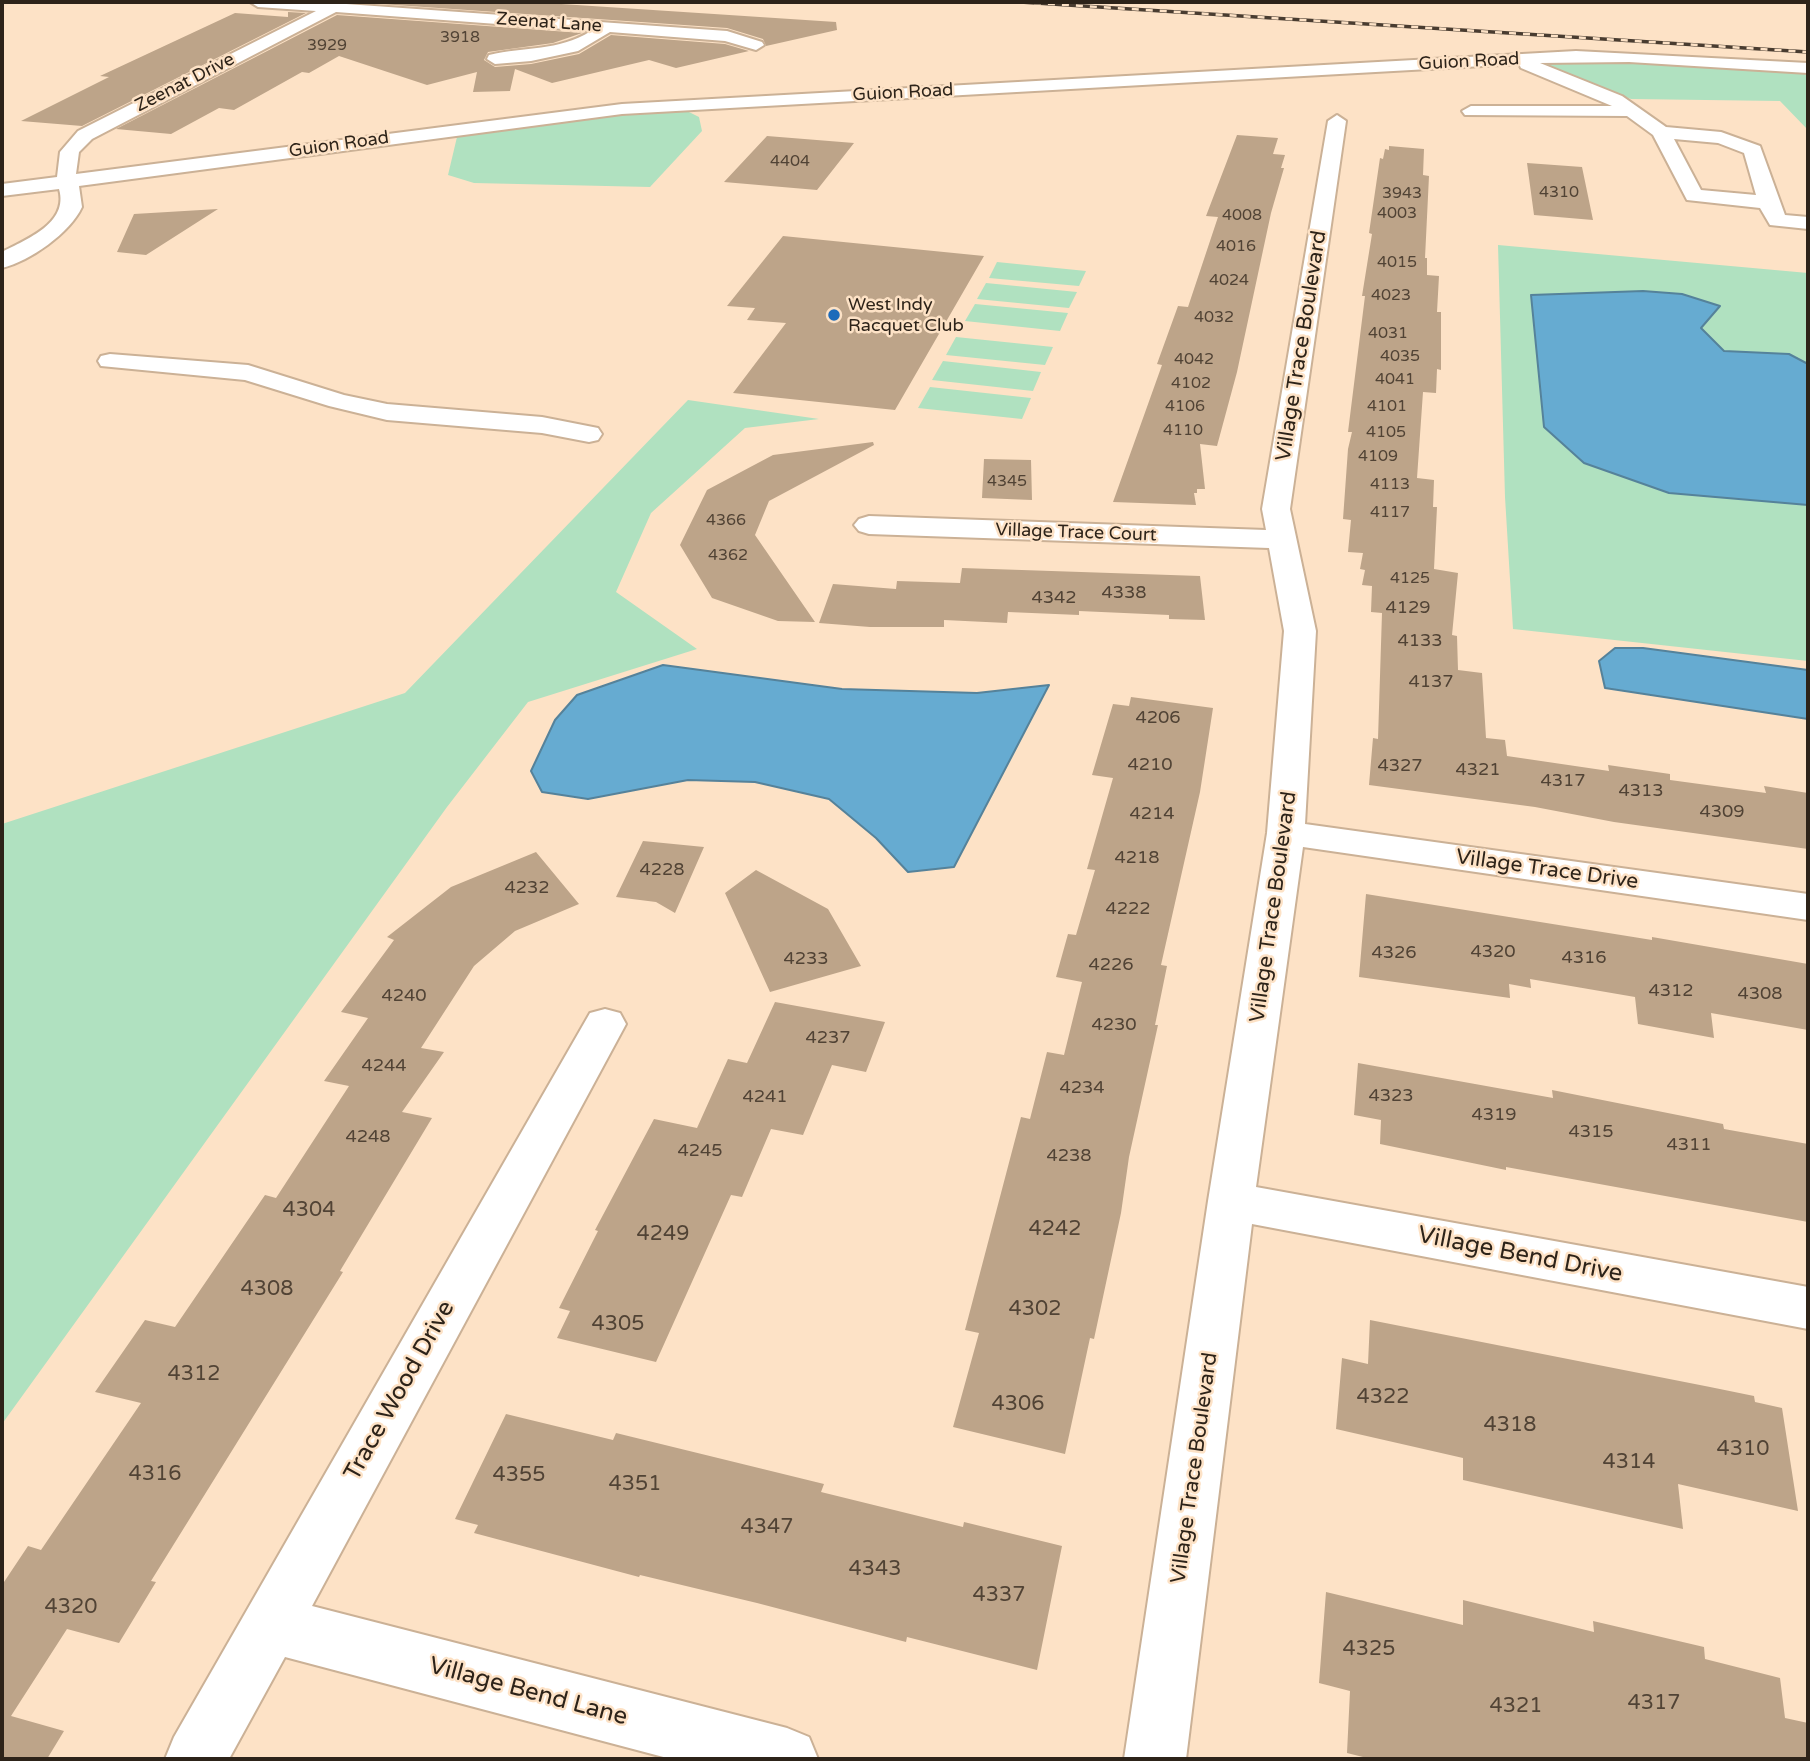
<!DOCTYPE html>
<style>
body{margin:0}
#map{position:relative;width:1810px;height:1761px;overflow:hidden;background:#fde2c6;font-family:"Varela Round",sans-serif}
canvas{display:block}
.frame{position:absolute;inset:0;border:4px solid #2d2319;pointer-events:none}
</style>
<div id="map">
<canvas width="1810" height="1761"></canvas>
<div class="frame"></div>
</div>
<script>
const g = document.querySelector('canvas').getContext('2d');
g.lineJoin = 'round';
function paint(path, color) {
  g.fillStyle = color;
  g.fill(path, 'evenodd');
}
function stroke(path, color, width, dash) {
  g.strokeStyle = color;
  g.lineWidth = width;
  g.lineCap = dash ? 'butt' : 'round';
  g.setLineDash(dash || []);
  g.stroke(path);
}
function drawText(font, color, halo, rows, align = 'center') {
  g.font = font + ' "Varela Round",sans-serif';
  g.lineWidth = 5;
  g.setLineDash([]);
  g.textBaseline = 'middle';
  g.strokeStyle = halo;
  g.fillStyle = color;
  for (const [text, x, y, turn = 0] of rows) {
    g.save();
    g.translate(x, y);
    g.rotate((+turn || 0) * Math.PI / 180);
    g.textAlign = isNaN(turn) ? turn : align;
    if (halo) g.strokeText(text, 0, 0);
    g.fillText(text, 0, 0);
    g.restore();
  }
}
paint(new Path2D(`
 M1611,56L1808,68V130L1780,101L1631,99L1542,65Z
 M653,111H687L699,117L702,131L650,187L474,183L448,175L457,137L533,123Z
 M1498,245L1808,273V661L1513,629L1505,497Z
 M997,262L1086,271L1079,286L989,278Z
 M986,283L1077,292L1069,308L977,299Z
 M975,304L1068,313L1060,331L965,321Z
 M956,337L1053,347L1045,365L946,355Z
 M943,361L1041,372L1033,391L932,380Z
 M930,387L1031,398L1022,419L918,408Z
 M688,400L819,419L745,428L651,513L616,592L697,649L528,702L447,807L2,1424V824L405,693Z`), '#b0e1c0');
const water = new Path2D(`
 M1643,291L1682,294L1720,306L1701,328L1724,351L1789,354L1808,364V505L1669,493L1584,463L1544,427L1531,295Z
 M1615,648H1643L1808,670V719L1605,688L1599,661Z
 M663,665L842,689L977,693L1049,685L954,867L908,872L876,838L829,799L755,782L688,780L588,799L542,792L531,771L555,720L577,695Z`);
paint(water, '#66abd1');
stroke(water, '#55829a', 2);
paint(new Path2D(`
 M352,2H531L836,22L837,30L766,46L763,39L727,28Z
 M288,12L306,13L82,126L21,121L109,77L100,76L235,13L288,17Z
 M337,15L582,33L553,43L488,52L484,60L495,67L531,64L579,54L611,35L725,44L749,51L676,68L649,60L552,83L515,69L510,91L473,92L477,72L427,85L339,56L309,73L302,72L234,110L219,108L171,134L116,129Z
 M1237,135L1278,138L1273,154L1285,155L1281,168H1284L1271,213L1237,372L1217,446L1200,444L1205,489H1197V493H1194L1196,505L1113,502L1162,365L1157,364L1178,306L1188,307L1218,217L1206,216Z
 M767,136L854,143L817,190L724,182Z
 M1389,146L1424,149L1423,175L1429,176L1425,258H1427V275L1439,276L1437,312H1441V370L1437,369L1436,393L1423,392L1417,478L1434,480L1433,507H1437L1434,569L1458,573L1452,635L1457,636L1458,670L1482,673L1486,738L1505,740L1507,756L1609,771L1608,765L1670,774V780L1766,793L1764,786L1808,793V849L1614,822L1535,807L1369,785L1373,738L1378,739L1382,613L1371,612L1372,586L1362,585L1365,570L1360,569L1363,553L1348,552L1351,520L1343,519L1348,449L1352,432H1348L1365,296H1362L1372,234L1369,233L1380,158L1383,159L1385,149L1389,150Z
 M1527,163L1582,167L1593,220L1534,215Z
 M218,209L146,255L117,252L134,214Z
 M783,236L984,256L895,410L733,393L786,323L747,320L755,308L727,306Z
 M873,442L874,445L769,501L755,535L815,622L778,621L712,598L680,545L707,490L773,455Z
 M984,459L1031,460L1032,500L982,498Z
 M962,568L1200,576L1205,620L1169,619V615L1079,611V615L1008,612L1007,623L944,620V627H870L819,623L833,584L896,589L897,581L960,583Z
 M1131,697L1213,708L1200,792L1161,965L1167,966L1155,1025H1158L1129,1157L1121,1213L1094,1339L1090,1338L1065,1454L953,1427L979,1333L965,1330L1021,1117L1030,1119L1047,1052L1064,1055L1082,982L1056,977L1068,934L1076,935L1095,870L1087,869L1113,778L1092,775L1113,704L1129,706Z
 M643,841L704,847L675,913L656,902L616,897Z
 M536,852L579,904L515,931L474,966L421,1048L444,1052L402,1112L432,1118L340,1271L343,1272L151,1581L156,1582L119,1643L67,1629L11,1716L64,1731L47,1759H2V1585L28,1546L41,1550L141,1403L95,1392L145,1320L175,1327L265,1195L276,1198L349,1086L324,1081L368,1018L341,1012L394,940L387,937L451,887Z
 M756,870L828,909L861,966L770,992L725,893Z
 M1366,894L1652,940V937L1808,964V1030L1711,1013L1714,1038L1638,1024L1635,997L1530,979L1531,988L1509,984L1510,998L1359,977Z
 M775,1002L885,1022L866,1072L832,1065L803,1135L771,1129L742,1197L731,1195L656,1362L557,1338L570,1311L559,1308L598,1231L595,1230L654,1119L697,1128L728,1059L747,1063Z
 M1358,1063L1553,1098L1552,1090L1723,1124L1724,1129L1808,1144V1222L1506,1167V1170L1380,1144L1381,1120L1354,1115Z
 M1370,1320L1710,1387L1754,1396L1755,1402L1782,1408L1798,1511L1678,1484L1683,1529L1463,1480V1458L1336,1429L1342,1358L1368,1364Z
 M506,1414L613,1440L616,1433L824,1484L821,1492L963,1527L964,1522L1062,1546L1037,1670L907,1637L906,1642L757,1603L640,1575L639,1577L474,1533L478,1525L455,1519Z
 M1326,1592L1463,1625V1600L1594,1632L1593,1621L1704,1647L1705,1659L1780,1678L1785,1718L1808,1723V1759H1371L1347,1753L1350,1691L1319,1683Z`), '#bda489');
const minor = new Path2D(`
 M250,2H318L727,31L762,42L764,45L756,50L725,41L610,32L578,51L531,61L495,64L487,59L489,55C526,46 557,52 591,31L336,12L92,139L79,152L76,174L622,104L1576,51L1808,63V73L1629,62L1540,63L1622,96L1666,127L1721,132L1760,146L1785,215L1808,217V229L1770,225L1760,208L1687,200L1653,135L1627,116L1465,115L1462,111L1471,106H1612L1521,68L1519,64L622,114L79,186L82,207C70,233 30,261 2,268V252C27,239 69,223 59,189L2,196V184L57,177L60,152L78,131L316,11L258,7ZM1674,139L1718,143L1744,153L1756,195L1701,190Z
 M1337,115L1346,121L1290,509L1316,631L1305,824L1808,894V920L1303,847L1256,1187L1808,1287V1329L1252,1224L1186,1759H1124L1208,1201L1267,833L1284,631L1269,548L869,534L859,531L854,525L859,519L869,516L1266,530L1262,509L1328,121Z
 M110,354L248,365L344,395L387,404L542,417L598,428L602,434L598,440L589,442L542,433L387,420L329,406L245,380L101,366L98,361L101,356Z
 M605,1009L620,1013L626,1024L312,1606L787,1728L809,1737L818,1759H671L285,1657L229,1759H165L174,1737L590,1013Z`);
stroke(minor, '#cbb196', 4);
paint(minor, '#fff');
const rail = new Path2D(`
 M1020,2L1808,52`);
stroke(rail, '#493c30', 3.5);
stroke(rail, '#fde2c6', 2.5, [7]);
for (const [x, y, r, color] of [
 [834,315,7,"#1d6bba"]
]) {
  const dot = new Path2D();
  dot.arc(x, y, r, 0, 2 * Math.PI);
  g.fillStyle = color;
  g.fill(dot);
  stroke(dot, '#fde2c6', 2.5);
}
drawText('16px', '#514335', null, [
 ["3918",460,38],
 ["3929",327,46],
 ["4404",790,162],
 ["4310",1559,193],
 ["3943",1402,194],
 ["4003",1397,214],
 ["4008",1242,216],
 ["4016",1236,247],
 ["4015",1397,263],
 ["4024",1229,281],
 ["4023",1391,296],
 ["4032",1214,318],
 ["4031",1388,334],
 ["4035",1400,357],
 ["4042",1194,360],
 ["4041",1395,380],
 ["4102",1191,384],
 ["4106",1185,407],
 ["4101",1387,407],
 ["4110",1183,431],
 ["4105",1386,433],
 ["4109",1378,457],
 ["4345",1007,482],
 ["4113",1390,485],
 ["4117",1390,513],
 ["4366",726,521],
 ["4362",728,556],
 ["4125",1410,579]
]);
drawText('18px', '#2d2319', '#fde2c6', [
 ["Zeenat Lane",549,23,4],
 ["Guion Road",1469,62,-3],
 ["Zeenat Drive",185,83,-27],
 ["Guion Road",903,93,-3],
 ["Guion Road",339,145,-8],
 ["Village Trace Court",1076,533,2]
]);
drawText('18px', '#2d2319', '#fde2c6', [
 ["West Indy",848,305],
 ["Racquet Club",848,326]
], 'left');
drawText('18px', '#514335', null, [
 ["4338",1124,593],
 ["4342",1054,598],
 ["4129",1408,608],
 ["4133",1420,641],
 ["4137",1431,682],
 ["4206",1158,718],
 ["4210",1150,765],
 ["4327",1400,766],
 ["4321",1478,770],
 ["4317",1563,781],
 ["4313",1641,791],
 ["4309",1722,812],
 ["4214",1152,814],
 ["4218",1137,858],
 ["4228",662,870],
 ["4232",527,888],
 ["4222",1128,909],
 ["4320",1493,952],
 ["4326",1394,953],
 ["4316",1584,958],
 ["4233",806,959],
 ["4226",1111,965],
 ["4312",1671,991],
 ["4308",1760,994],
 ["4240",404,996],
 ["4230",1114,1025],
 ["4237",828,1038],
 ["4244",384,1066],
 ["4234",1082,1088],
 ["4323",1391,1096],
 ["4241",765,1097],
 ["4319",1494,1115],
 ["4315",1591,1132],
 ["4248",368,1137],
 ["4311",1689,1145],
 ["4245",700,1151],
 ["4238",1069,1156]
]);
drawText('21px', '#2d2319', '#fde2c6', [
 ["Village Trace Boulevard",1302,346,-81],
 ["Village Trace Drive",1547,870,8],
 ["Village Trace Boulevard",1274,907,-82],
 ["Village Trace Boulevard",1195,1468,-82]
]);
drawText('21px', '#514335', null, [
 ["4304",309,1210],
 ["4242",1055,1229],
 ["4249",663,1234],
 ["4308",267,1289],
 ["4302",1035,1309],
 ["4305",618,1324],
 ["4312",194,1374],
 ["4322",1383,1397],
 ["4306",1018,1404],
 ["4318",1510,1425],
 ["4310",1743,1449],
 ["4314",1629,1462],
 ["4316",155,1474],
 ["4355",519,1475],
 ["4351",635,1484],
 ["4347",767,1527],
 ["4343",875,1569],
 ["4337",999,1595],
 ["4320",71,1607],
 ["4325",1369,1649],
 ["4317",1654,1703],
 ["4321",1516,1706]
]);
drawText('24px', '#2d2319', '#fde2c6', [
 ["Village Bend Drive",1520,1255,11],
 ["Trace Wood Drive",400,1391,-61],
 ["Village Bend Lane",528,1692,15]
]);
</script>
